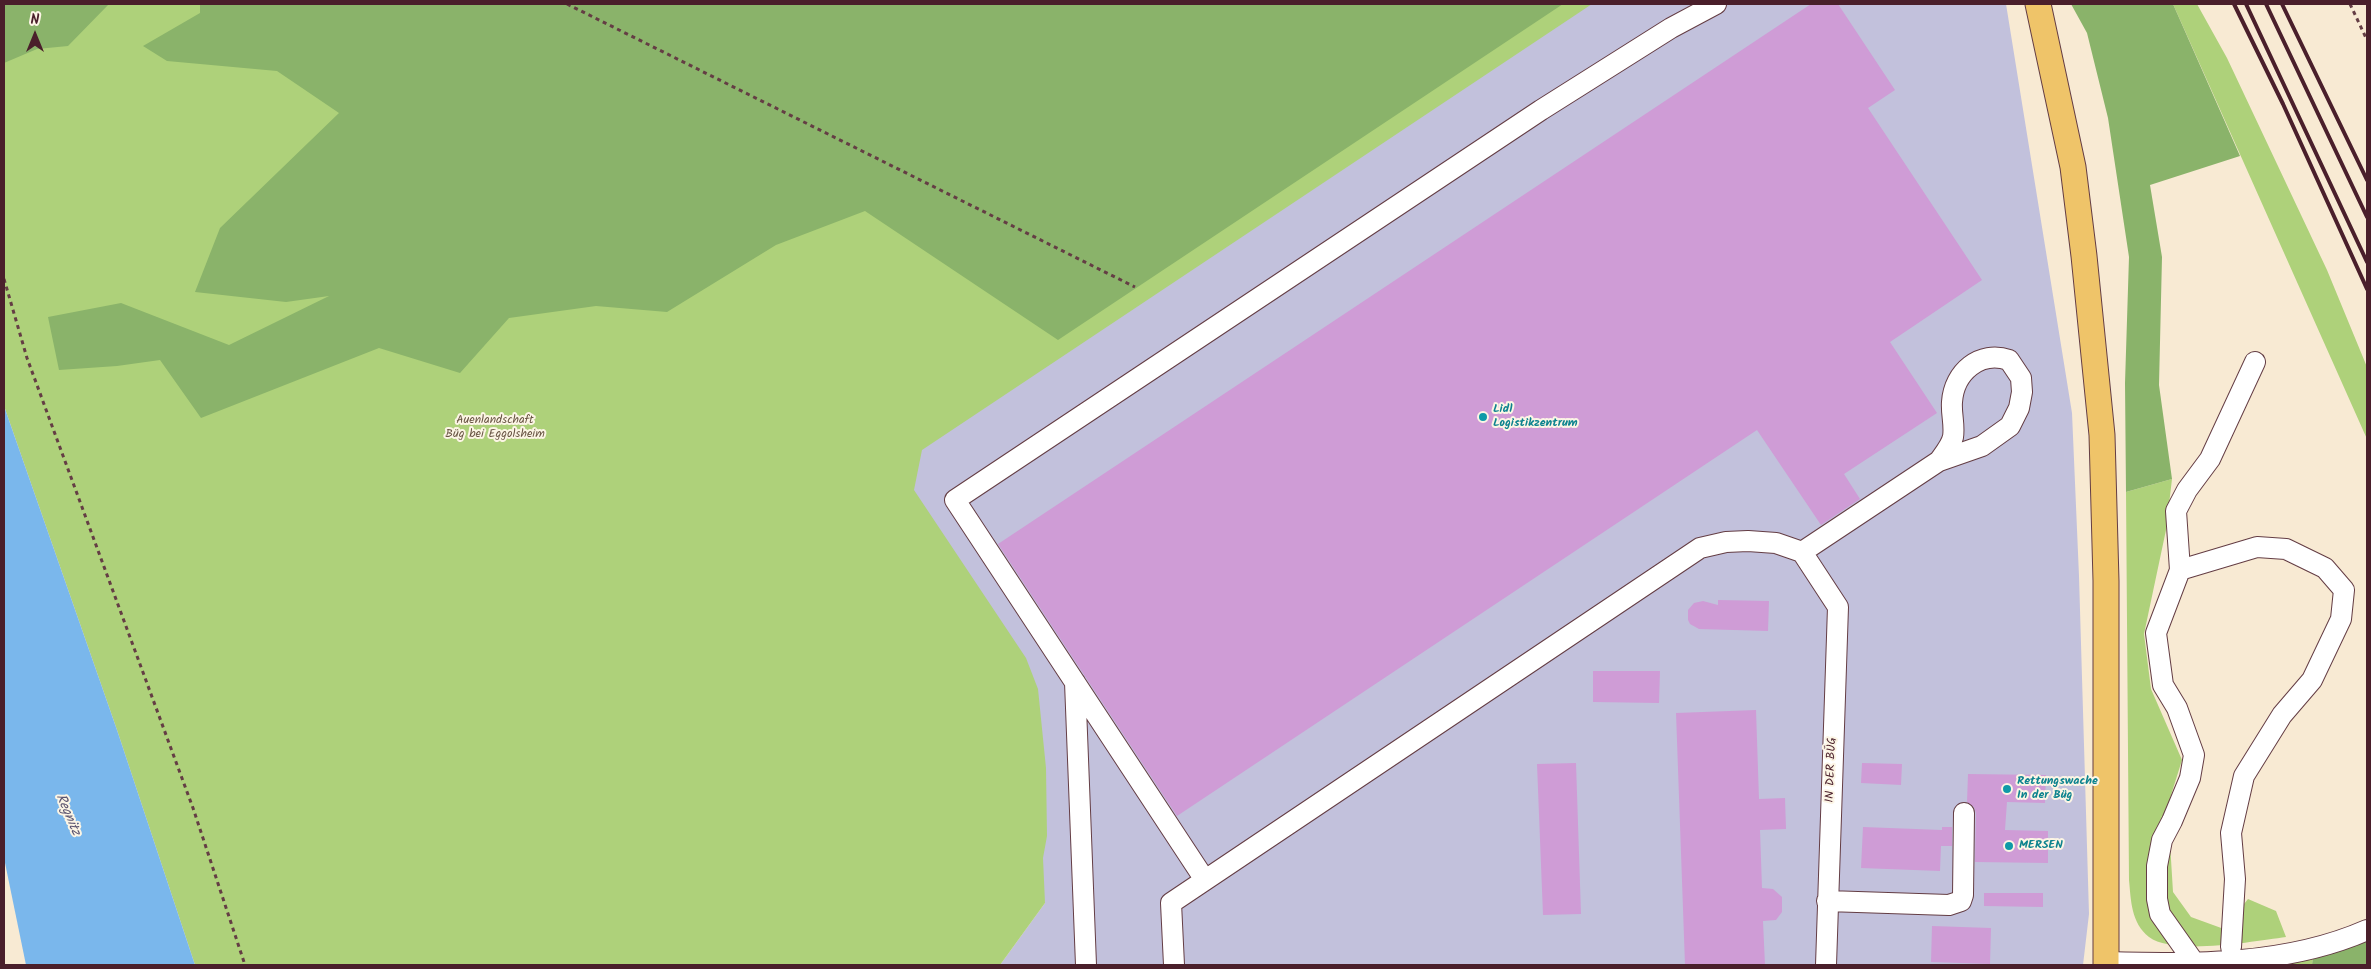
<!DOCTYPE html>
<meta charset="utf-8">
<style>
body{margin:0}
#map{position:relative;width:2371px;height:969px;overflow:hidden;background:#f8ead3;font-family:Kalam,sans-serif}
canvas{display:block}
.frame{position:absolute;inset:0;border:5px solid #4a1f2b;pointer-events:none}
.north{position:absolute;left:10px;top:10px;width:50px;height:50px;-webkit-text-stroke:4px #fcf5e5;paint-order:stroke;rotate:0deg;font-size:14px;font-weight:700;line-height:20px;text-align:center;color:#4a1f2b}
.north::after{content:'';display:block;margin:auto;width:18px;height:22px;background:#4a1f2b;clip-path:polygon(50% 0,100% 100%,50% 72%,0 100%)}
</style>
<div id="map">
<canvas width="2371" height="969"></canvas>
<div class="frame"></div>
<div class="north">N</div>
</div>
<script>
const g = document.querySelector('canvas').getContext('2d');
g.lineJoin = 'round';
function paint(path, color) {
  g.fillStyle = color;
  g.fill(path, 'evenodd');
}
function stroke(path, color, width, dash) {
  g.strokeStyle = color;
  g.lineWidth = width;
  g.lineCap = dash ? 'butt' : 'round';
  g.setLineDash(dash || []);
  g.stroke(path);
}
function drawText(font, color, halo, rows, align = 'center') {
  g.font = font + ' Kalam,sans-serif';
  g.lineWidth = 4;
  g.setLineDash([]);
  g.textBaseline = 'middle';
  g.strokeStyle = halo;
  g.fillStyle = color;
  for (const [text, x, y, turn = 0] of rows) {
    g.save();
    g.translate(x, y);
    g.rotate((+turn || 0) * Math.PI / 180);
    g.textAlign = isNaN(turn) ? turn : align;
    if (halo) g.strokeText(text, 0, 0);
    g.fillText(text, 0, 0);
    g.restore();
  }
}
paint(new Path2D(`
 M1583,4H2006L2072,413L2079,576L2089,914L2083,965H1000L1045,903L903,491L910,453Z`), '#c2c1dc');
paint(new Path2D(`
 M4,4H1592L922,450L914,490L1026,658L1038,689L1046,768L1047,836L1043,858L1045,903L1000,965H195L117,730L4,406Z
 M2173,4H2197L2227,58L2327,270L2367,367V439Z
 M2172,479L2166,530L2144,634L2151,689L2182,760L2162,824L2170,843L2173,892L2191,917L2224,929L2248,899L2276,911L2286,937C2255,941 2174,956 2149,937C2131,923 2131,900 2129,880L2126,492Z
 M2313,956L2312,965H2269Z`), '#aed17a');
paint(new Path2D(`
 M4,4H109L68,46L37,49L4,63Z
 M200,4H1563L1058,340L865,211L776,245L667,312L596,306L509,318L460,373L379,348L201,418L160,360L117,366L59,370L48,317L121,303L229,345L329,296L286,302L195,292L220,228L339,113L277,71L167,61L143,46L200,13Z
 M2071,4H2173L2240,156L2150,185L2162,257L2159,385L2172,479L2126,492L2125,383L2129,257L2108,118L2087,33Z
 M2367,938V965H2312L2313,956Z`), '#8ab36a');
paint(new Path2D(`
 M4,406L117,730L195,965H26L4,858Z`), '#7ab7ec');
paint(new Path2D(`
 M1811,4H1838L1895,90L1868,108L1982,280L1890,342L1937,413L1844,474L1860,499L1821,525L1757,430L1177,816L998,544Z
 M1718,600L1769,601L1768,631L1699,629L1690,624L1688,620V610L1694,603L1703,601L1718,605Z
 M1593,671H1660L1659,703L1593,702Z
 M1756,710L1759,799L1785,798L1786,829L1760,830L1762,888L1773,889L1782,897V912L1776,920L1763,921L1765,965H1685L1676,713Z
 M1576,763L1581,914L1543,915L1537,764Z
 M1862,763L1902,764L1901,785L1861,783Z
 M1968,774L2046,775L2045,803L2007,802L2005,830L2048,831V863L1975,862L1976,813L1974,807L1967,802Z
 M1863,827L1942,830V827H1952V846H1941L1940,871L1861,868Z
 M1984,893H2043V907L1984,906Z
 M1932,926L1991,928L1990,964L1931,962Z`), '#cf9cd6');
const minor = new Path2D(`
 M1802,552L1939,461L1982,446L2010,426L2019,408L2022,392L2021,378L2009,360C1980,350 1954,372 1952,402C1951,414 1955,425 1953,437C1951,446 1944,454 1939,461
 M2180,570L2257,547L2286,549L2325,568L2344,590L2341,619L2312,680L2282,715L2244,776L2231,833L2235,879L2231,947
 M1075,682L1086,965
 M1205,880L955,500L1541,110L1671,28L1716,4
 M1827,901L1949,905L1961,901L1963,895L1964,813
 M2106,962C2194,964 2285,966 2367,930
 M1174,965L1171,903L1700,548L1726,542L1748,541L1776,543L1802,552L1838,607L1826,965
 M2196,965L2160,914L2157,899V866L2162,840L2172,821L2190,778L2194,755L2177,708L2163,685L2156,633L2180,570L2176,511L2187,490L2210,459L2255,362`);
const major = new Path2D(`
 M2038,4L2073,167L2084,256L2102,435L2106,581V965`);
stroke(minor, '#643d44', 22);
stroke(major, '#643d44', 27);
stroke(new Path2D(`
 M567,4L1135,287
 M2350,4L2367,40
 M4,279L27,358L193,808L245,965`), '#643d44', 3, [4, 4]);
stroke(minor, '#fff', 20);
stroke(major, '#efc469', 25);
stroke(new Path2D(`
 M2234,4L2283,104L2367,289
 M2246,4L2367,262
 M2266,4L2367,217
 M2282,4L2367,180`), '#4a1f2b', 4);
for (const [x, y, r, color] of [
 [1483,417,5,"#0f9aa8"],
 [2007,789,5,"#0f9aa8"],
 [2009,846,5,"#0f9aa8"]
]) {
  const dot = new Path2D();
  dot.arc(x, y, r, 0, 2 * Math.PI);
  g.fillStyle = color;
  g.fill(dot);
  stroke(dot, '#fcf5e5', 2);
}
drawText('bold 12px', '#0d838f', '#fcf5e5', [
 ["Lidl",1493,410],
 ["Logistikzentrum",1493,424],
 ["Rettungswache",2017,782],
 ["In der Büg",2017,796],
 ["MERSEN",2019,846]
], 'left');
drawText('12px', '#685443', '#fcf5e5', [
 ["Auenlandschaft",495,421],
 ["Büg bei Eggolsheim",495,435]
]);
drawText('12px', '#4a1f2b', '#fcf5e5', [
 ["IN DER BÜG",1832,770,-88]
]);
drawText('italic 14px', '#5b546f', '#fcf5e5', [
 ["Regnitz",67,815,67]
]);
</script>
